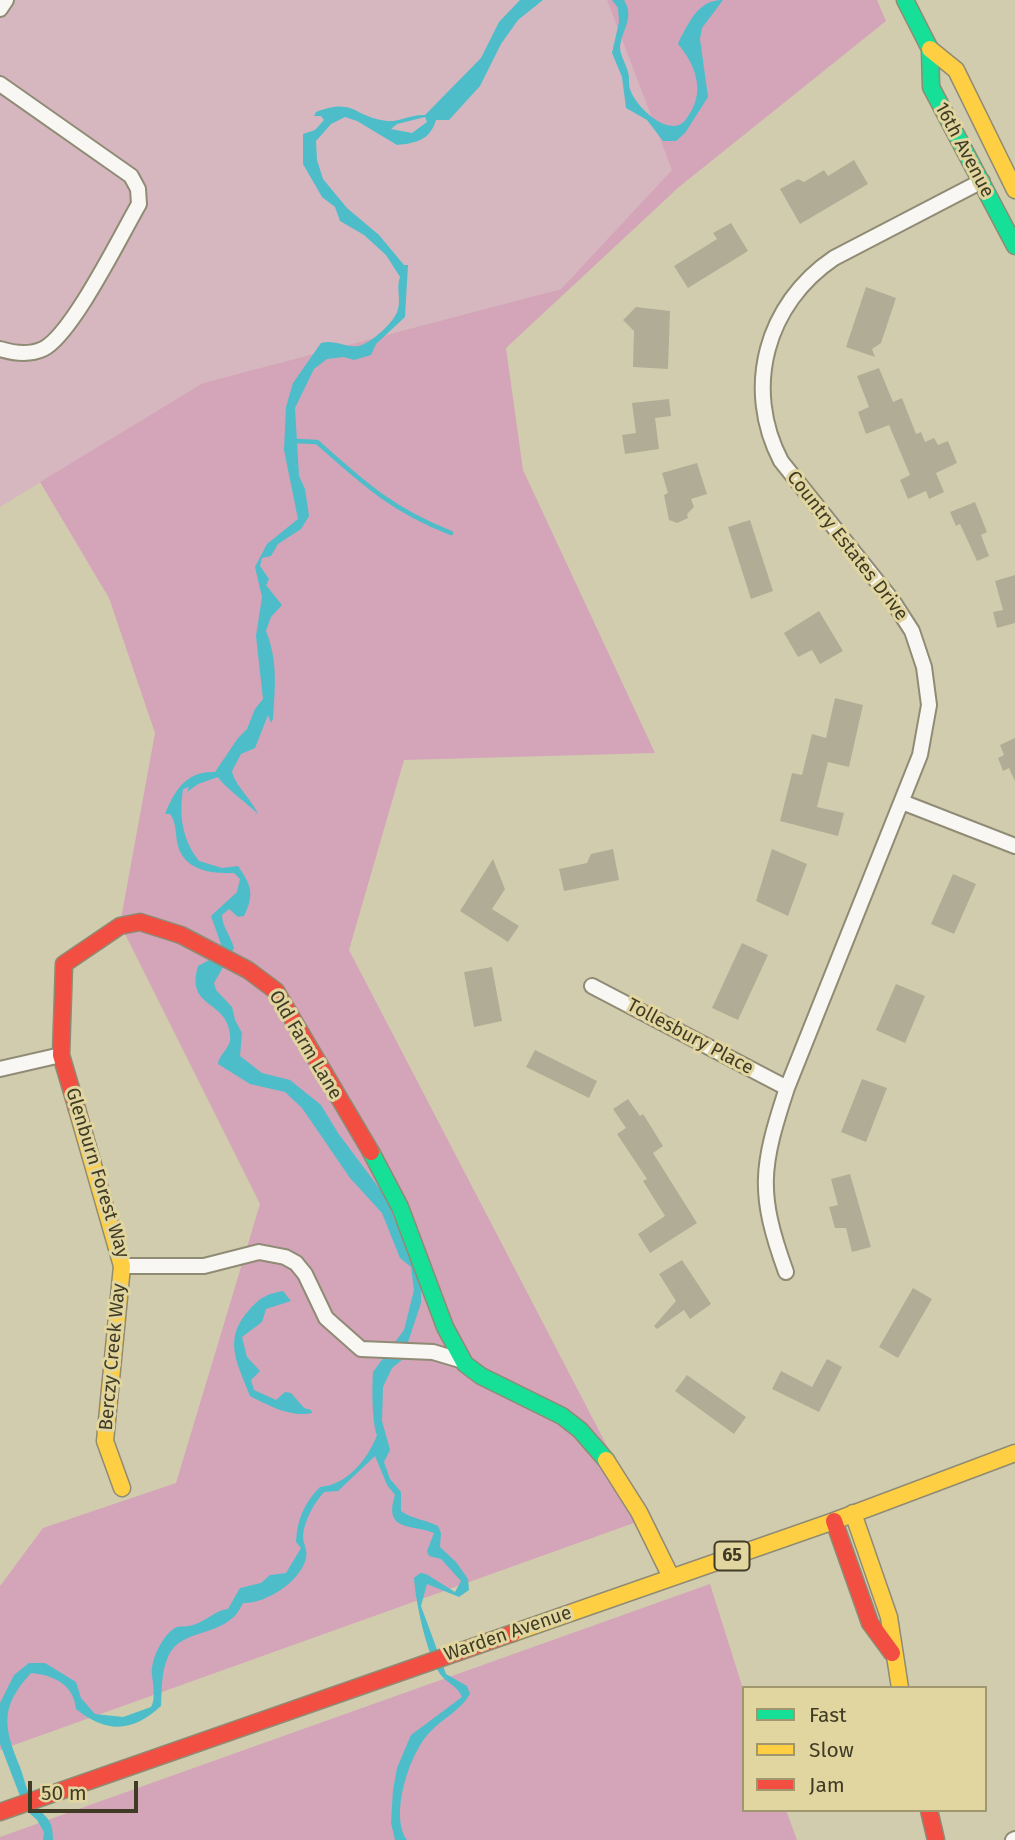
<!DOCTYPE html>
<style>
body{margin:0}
#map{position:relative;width:1015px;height:1840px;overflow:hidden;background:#d2ccaf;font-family:"Fira Sans",sans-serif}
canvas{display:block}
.legend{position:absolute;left:742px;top:1686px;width:245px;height:126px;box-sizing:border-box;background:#e1d5a0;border:2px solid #a1976f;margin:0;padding:9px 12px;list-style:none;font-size:21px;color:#403b25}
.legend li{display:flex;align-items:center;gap:14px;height:35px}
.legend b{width:35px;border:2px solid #a1976f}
.scale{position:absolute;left:28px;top:1781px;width:110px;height:32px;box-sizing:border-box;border:4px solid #403b25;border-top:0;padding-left:9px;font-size:21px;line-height:24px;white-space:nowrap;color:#403b25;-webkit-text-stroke:5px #e1d5a0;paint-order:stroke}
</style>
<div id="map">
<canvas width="1015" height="1840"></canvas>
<ul class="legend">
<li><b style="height:9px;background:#16e098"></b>Fast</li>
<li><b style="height:9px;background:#ffcf43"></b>Slow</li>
<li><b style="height:9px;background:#f24e42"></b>Jam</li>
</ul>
<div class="scale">50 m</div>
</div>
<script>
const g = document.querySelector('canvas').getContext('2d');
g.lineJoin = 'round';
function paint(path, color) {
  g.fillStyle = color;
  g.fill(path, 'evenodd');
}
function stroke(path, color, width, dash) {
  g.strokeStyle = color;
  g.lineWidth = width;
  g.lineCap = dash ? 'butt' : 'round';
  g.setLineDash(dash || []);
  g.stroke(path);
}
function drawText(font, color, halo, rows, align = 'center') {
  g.font = font + ' "Fira Sans",sans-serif';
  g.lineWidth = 6;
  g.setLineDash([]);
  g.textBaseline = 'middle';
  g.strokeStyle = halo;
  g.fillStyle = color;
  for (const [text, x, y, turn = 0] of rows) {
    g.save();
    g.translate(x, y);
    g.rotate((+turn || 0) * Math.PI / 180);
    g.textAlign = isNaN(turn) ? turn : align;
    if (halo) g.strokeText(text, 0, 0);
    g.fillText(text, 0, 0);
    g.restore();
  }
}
paint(new Path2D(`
 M0,0H707L745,93L561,289L203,383L0,507Z`), '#d7b7bf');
paint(new Path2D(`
 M607,0H877L886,21L679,187L506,348L523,470L655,753L404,760L349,950L645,1519L0,1750V1586L43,1528L176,1483L260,1204L120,924L155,733L109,598L40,482L203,383L561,289L672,170Z
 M710,1584L744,1692V1810H786L797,1840H0V1837Z`), '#d4a4b9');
paint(new Path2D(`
 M520,0H543L518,20L501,44L480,86L449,120H436C430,140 417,143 397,145L357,121L345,117L331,124L316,141L317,160L323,179L347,208L379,235L404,265H408L405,317L376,344L371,355L354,360L344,357L327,359L314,369L295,408L299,476L305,489L309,516L301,529L278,544L271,556L262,558L260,566L269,579L266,585L282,605L271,617L266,631C278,661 275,688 273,719L271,723L268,715L255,748L241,754L232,771C235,786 251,798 258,814C248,804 222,785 218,777L198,784L187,792L189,787L183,789C179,816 182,839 199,861L222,868L238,866C251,885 255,894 244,916L238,917L229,909L222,915C222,927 231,936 234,948L214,983L216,990L232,1007L235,1020L242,1033L240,1056L262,1073L290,1080L321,1105L338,1133L388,1200L394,1219L413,1253L421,1279V1303L402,1360L392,1368L383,1387L382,1421L390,1450L384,1462L390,1479L401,1492V1511C414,1520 424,1519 438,1526L441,1533L440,1547L456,1562L468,1579L469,1590L459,1597L427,1584L421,1606L446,1674L467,1686L470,1694C460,1711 443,1718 430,1732C410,1752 389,1815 407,1840H395L391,1823L393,1790L397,1768L411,1735L462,1697C458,1686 446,1683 440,1674C426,1652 416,1604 414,1578L420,1573L426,1574L455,1592L461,1581L441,1559L429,1556L427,1551L434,1533C412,1524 383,1532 395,1495L387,1485L375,1456L338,1491L324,1492C314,1503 304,1521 303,1536C303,1544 308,1550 306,1558C301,1581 266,1604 243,1603C227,1640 182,1625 168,1657C161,1672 162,1690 161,1706C133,1732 107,1734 76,1709C74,1685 54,1675 31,1673C0,1707 3,1726 20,1767C24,1778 27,1793 34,1803C45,1819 53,1816 53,1840H43L44,1832L37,1820L25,1809L0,1744V1703L14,1675L29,1663H45L76,1682L81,1698L95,1714L123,1717L151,1707C156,1698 153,1685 152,1675C150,1661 163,1633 177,1627C182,1626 188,1627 193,1625C206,1621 216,1610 228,1609L240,1588L261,1583L270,1575L286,1573L301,1548L296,1542C297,1520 304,1503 320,1487C347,1485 368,1459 377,1435C372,1424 372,1386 373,1372L404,1330L414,1290L411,1267L400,1258L382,1213L350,1178L302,1108L285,1092L250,1084L218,1064C220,1052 232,1048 230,1035C227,999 185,1009 198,966L213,958L222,947L211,916L237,892L240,879L234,873C213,874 185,871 178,846C175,835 177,823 170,814H165C175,790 186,771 215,772L238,738L247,729L255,709L263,699L256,636L262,597L255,567L267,544L298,519L284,450L286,407L293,383L321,343C334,339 347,348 359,346C371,343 396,321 398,309C401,298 396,288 400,277L386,255L364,235L340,221L335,207L322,197L303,164V134L315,130L324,120L321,116H314L316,112C355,97 353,117 387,121C399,122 412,114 425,115L481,58L499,22ZM425,117L427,122L412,133L391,129L397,124Z
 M612,0H624C635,18 622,29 620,47C620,55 626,64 628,72C630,78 628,84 630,89C635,105 661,131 679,125C684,123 687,118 690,113C705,90 695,64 678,44L679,41C690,21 698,0 723,0L702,28L700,39L708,97L685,133L676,141H663L647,120L626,108L622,77L612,53L619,22L618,8Z
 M283,1291L291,1301L266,1309L262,1322L242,1337L247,1357L260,1371L251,1380L254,1390L276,1400L285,1392L291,1393L304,1408L311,1410L312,1413C292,1418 267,1405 250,1396C237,1362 222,1339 250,1309C261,1297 267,1294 283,1291Z`), '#4dbdca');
stroke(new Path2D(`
 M295,441L317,442C363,483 392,510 451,533`), '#4dbdca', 4.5);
paint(new Path2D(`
 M854,160L868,184L800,224L780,189L798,179L804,182L824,170L828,176Z
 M731,223L748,251L688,288L674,266L717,239L713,233Z
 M866,287L896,298L881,343L872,349L875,357L846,347Z
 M636,307L670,311L668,369L633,367L634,331L623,320Z
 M879,368L893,402L902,398L916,434L921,432L925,442L934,438L938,445L948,441L957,463L936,473L944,492L929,499L926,491L908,499L900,480L910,475L889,425L866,434L858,412L869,407L857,376Z
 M669,399L671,416L655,418L659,449L625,454L622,435L636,433L632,403Z
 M697,463L707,494L691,499L694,507L687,514L688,518L677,523L669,520L664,495L668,493L662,473Z
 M975,502L987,532L981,535L989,556L977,561L960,524L956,526L950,512Z
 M750,520L773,591L751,599L728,527Z
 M1015,575V623L997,628L993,612L1003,610L995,581Z
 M819,611L843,651L820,664L812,650L798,657L784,633Z
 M835,698L863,705L849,767L828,762L817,807L844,813L838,836L780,821L792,773L802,775L812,734L826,738Z
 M1015,738V781L1009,768L1003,771L998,758L1004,755L1000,745Z
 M613,849L619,880L564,891L559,869L587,863L591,854Z
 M772,849L807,864L788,916L756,901Z
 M493,859L505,889L492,909L519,926L508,942L460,911Z
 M953,874L976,884L954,934L931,924Z
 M742,943L768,955L738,1020L712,1008Z
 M492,967L502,1021L474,1027L464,972Z
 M896,984L925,996L905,1043L876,1030Z
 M535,1050L597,1081L589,1098L526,1067Z
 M862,1079L887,1088L866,1142L841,1132Z
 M628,1099L640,1116L643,1114L663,1146L653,1153L697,1223L650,1253L638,1234L665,1216L643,1181L647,1179L617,1134L626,1128L613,1109Z
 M850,1174L871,1247L852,1252L846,1228H835L829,1207L838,1205L831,1179Z
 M682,1260L711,1304L690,1319L684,1310L657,1329L654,1326L676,1301L659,1274Z
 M913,1288L932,1299L898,1358L879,1347Z
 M827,1359L842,1367L819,1412L772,1389L781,1371L812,1387Z
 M687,1375L746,1417L734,1434L675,1391Z`), '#b1ac95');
const street = new Path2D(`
 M0,9L6,0
 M0,84L131,176L138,189L139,204C121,235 72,335 43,349C30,355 13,353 0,349
 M902,802L1015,846
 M592,986L787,1088
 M0,1069L61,1055
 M122,1266H204L259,1252L285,1257L296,1263L305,1274L326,1318L361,1349L433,1352L463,1361
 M786,1272C757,1192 761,1167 787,1088L920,755L929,705L924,667L912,631L892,600L781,461C743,388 766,304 834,258L982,181
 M1013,1840L1015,1839`);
const fast = new Path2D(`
 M905,0L930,49L931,87L1015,246
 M371,1152L400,1207L445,1327L465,1364L481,1376L562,1416L580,1430L606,1460`);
const slow = new Path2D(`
 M930,49L956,70L1015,190
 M77,1109L122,1266L105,1441L122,1488
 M606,1460L639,1512L671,1577
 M853,1513L889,1617L900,1688
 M513,1633L834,1521L1015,1453`);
const jam = new Path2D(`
 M77,1109L61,1055L64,964L120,926L140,922L181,935L248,970L276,991L371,1152
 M834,1521L870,1623L892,1653
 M929,1810L936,1840
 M0,1812L513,1633`);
stroke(street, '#8f8b74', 18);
stroke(fast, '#8f8b74', 19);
stroke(slow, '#8f8b74', 19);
stroke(jam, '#8f8b74', 19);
stroke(street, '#f8f7f3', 14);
stroke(fast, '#16e098', 16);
stroke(slow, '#ffcf43', 16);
stroke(jam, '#f24e42', 16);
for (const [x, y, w] of [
 [732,1556,35]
]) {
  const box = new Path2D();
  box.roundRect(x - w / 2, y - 14.5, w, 29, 5);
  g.fillStyle = '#e1d5a0';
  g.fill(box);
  stroke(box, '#403b25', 2);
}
drawText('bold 18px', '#403b25', null, [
 ["65",732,1556]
]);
drawText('19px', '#403b25', '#e1d5a0', [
 ["16th Avenue",964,150,62],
 ["Country Estates Drive",847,546,52],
 ["Tollesbury Place",690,1037,28],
 ["Old Farm Lane",305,1045,59],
 ["Glenburn Forest Way",97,1173,73],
 ["Berczy Creek Way",113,1357,-85],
 ["Warden Avenue",508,1634,-19]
]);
</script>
